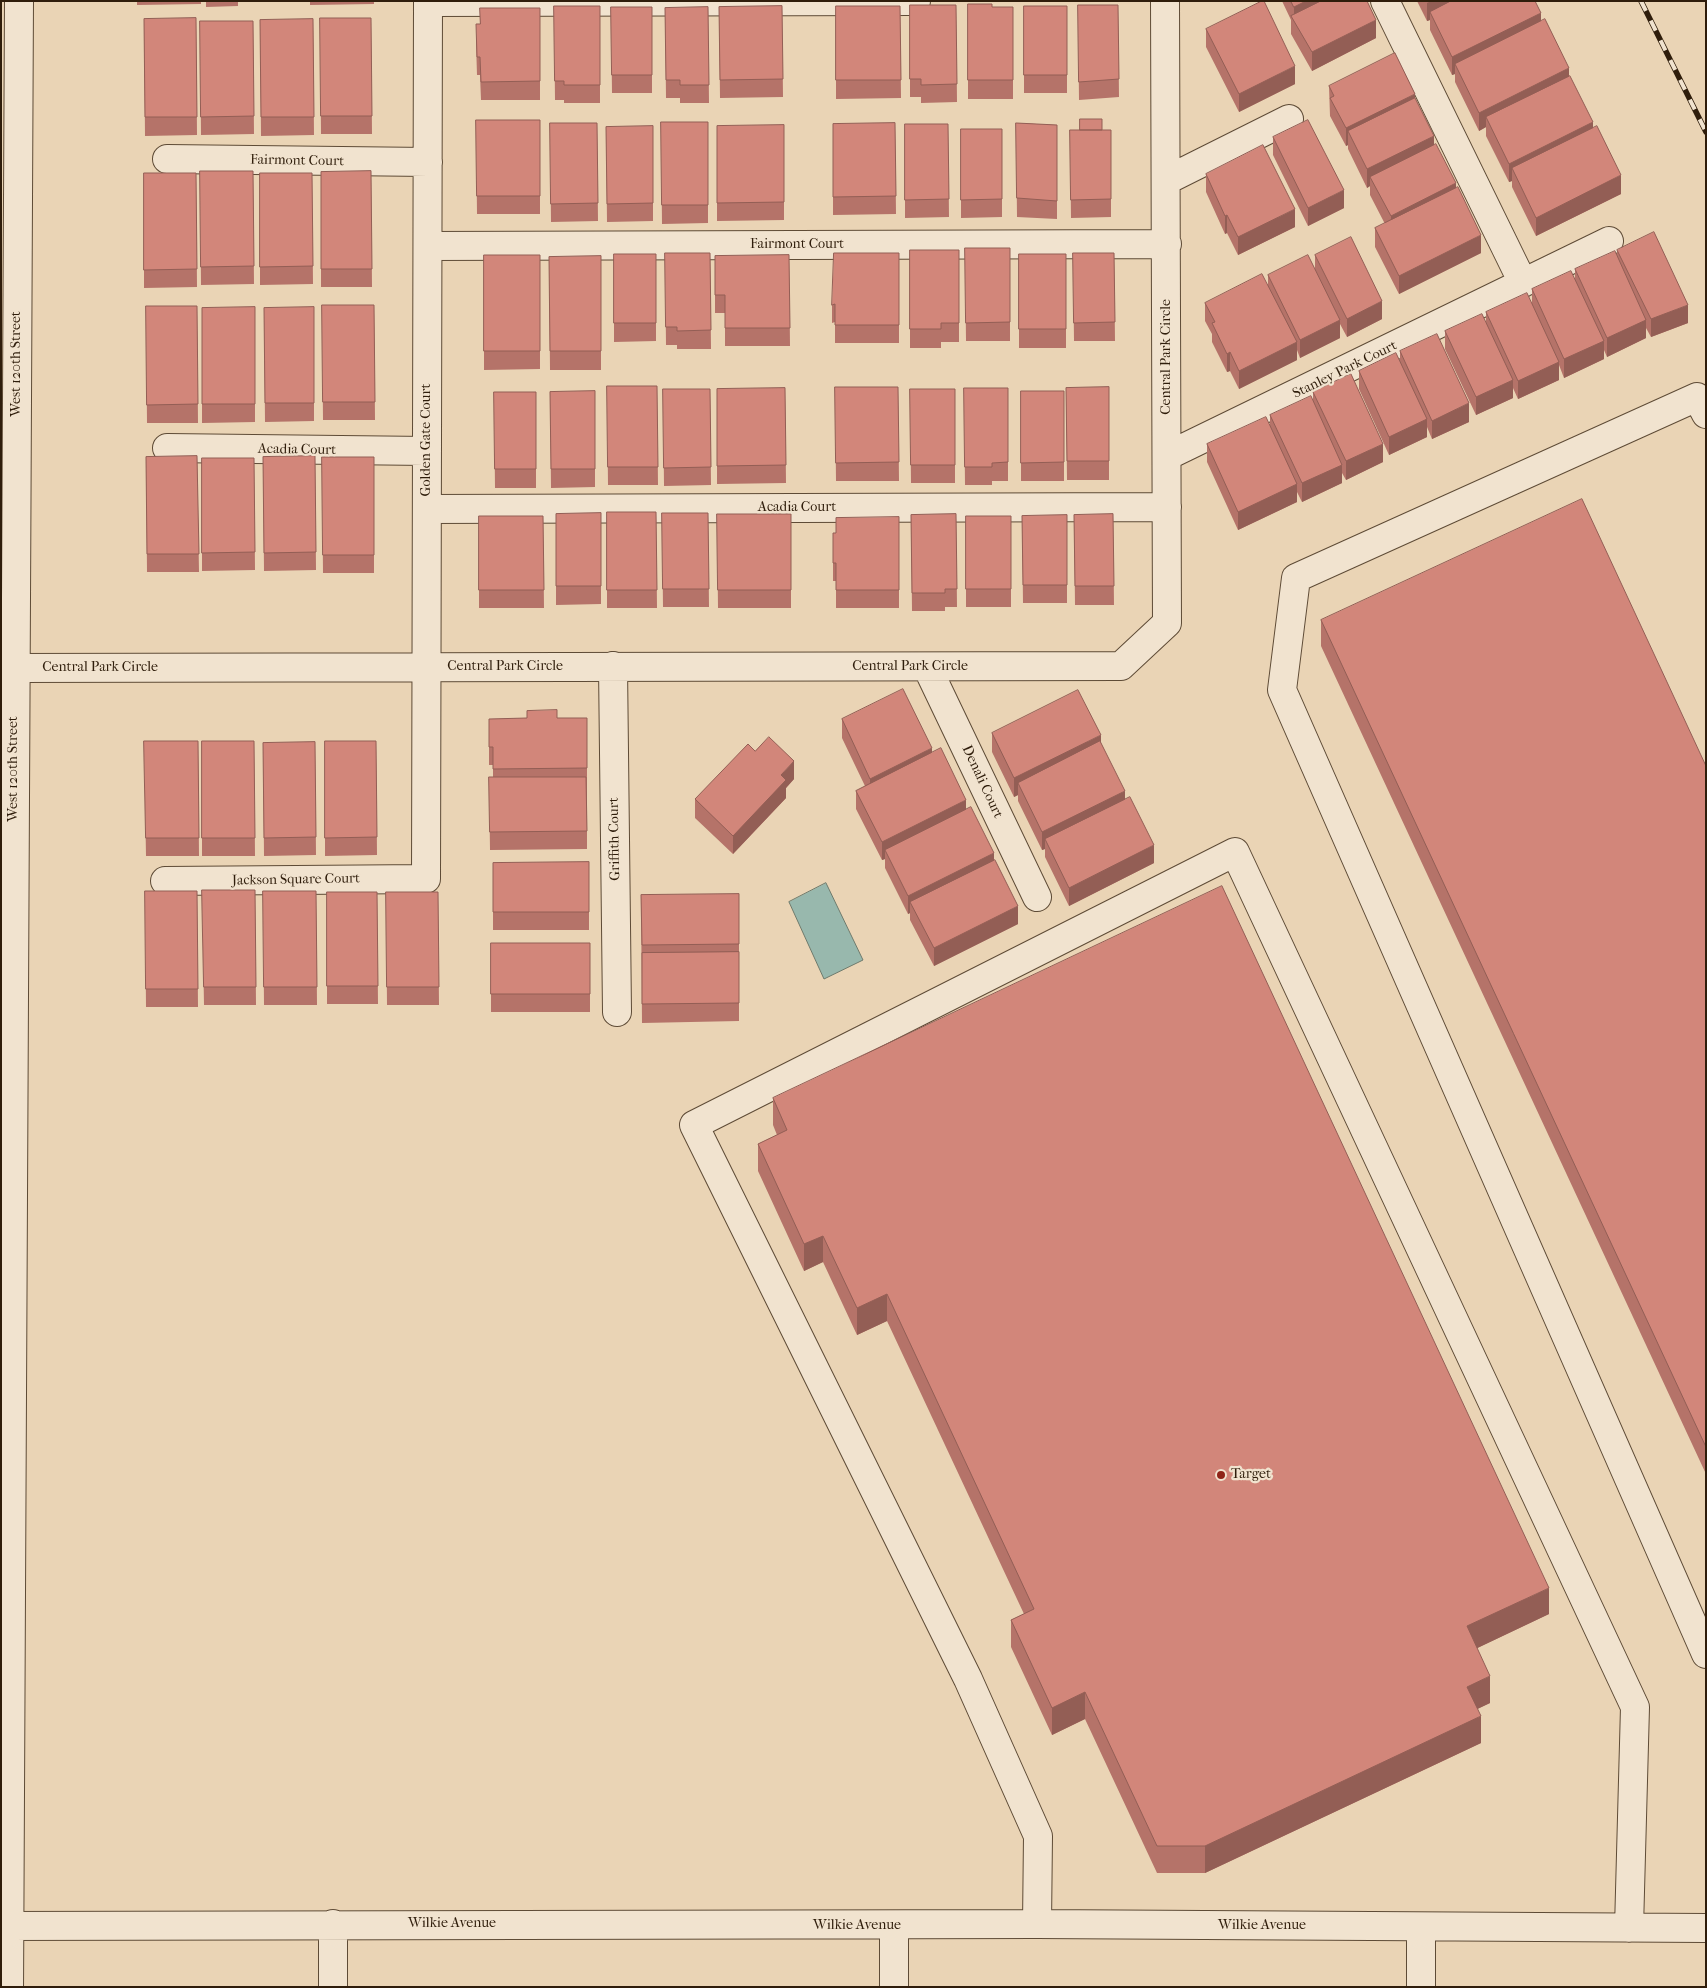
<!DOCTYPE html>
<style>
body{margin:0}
#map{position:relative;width:1707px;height:1988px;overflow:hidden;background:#ead4b5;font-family:"IM FELL French Canon",serif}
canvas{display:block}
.frame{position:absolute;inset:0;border:2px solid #2f1d0b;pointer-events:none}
</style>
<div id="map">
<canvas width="1707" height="1988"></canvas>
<div class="frame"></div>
</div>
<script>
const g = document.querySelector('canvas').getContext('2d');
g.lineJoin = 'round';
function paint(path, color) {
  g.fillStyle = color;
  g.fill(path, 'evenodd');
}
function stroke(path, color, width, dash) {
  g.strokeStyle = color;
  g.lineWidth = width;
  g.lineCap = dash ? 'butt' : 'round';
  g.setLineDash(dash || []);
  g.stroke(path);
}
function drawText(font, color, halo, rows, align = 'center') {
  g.font = font + ' "IM FELL French Canon",serif';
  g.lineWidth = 4.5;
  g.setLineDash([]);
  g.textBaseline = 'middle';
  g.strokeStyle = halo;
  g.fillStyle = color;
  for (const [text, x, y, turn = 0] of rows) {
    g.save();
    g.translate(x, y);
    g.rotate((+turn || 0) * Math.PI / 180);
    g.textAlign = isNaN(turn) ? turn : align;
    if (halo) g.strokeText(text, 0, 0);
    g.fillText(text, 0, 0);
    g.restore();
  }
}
const water = new Path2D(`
 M826,883L863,960L824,979L789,902Z`);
paint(water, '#98b8ad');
stroke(water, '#6e7a6c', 1);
const minor = new Path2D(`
 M1385,1L1523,283
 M428,2L916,1
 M167,159L428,162
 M1167,180L1289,119
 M428,246L1167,244
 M1706,414L1697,397L1296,578L1282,690L1706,1654
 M167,448L427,451
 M1167,456L1609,241
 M427,509L1167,507
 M613,666L617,1012
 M927,667L1037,897
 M14,668L1121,666L1167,623L1165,1
 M165,881L426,879L428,1
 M333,1924V1987
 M1037,1924L1038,1836L968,1679L694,1125L1235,852L1635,1707L1629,1928
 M1,1926L1037,1924L1706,1928
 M894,1926V1987
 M9,1987L19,1
 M1421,1987V1928`);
stroke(minor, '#5e4b36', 30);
stroke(minor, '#f1e3cf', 28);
const rail = new Path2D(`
 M1641,1L1706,132`);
stroke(rail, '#2f1d0b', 5.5);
stroke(rail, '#f1e3cf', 4, [11]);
paint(new Path2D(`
 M137,1H201V4L137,5Z
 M206,1H250V2H238V6L206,7Z
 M310,1H374V4L310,5Z
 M1282,1H1367L1376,38L1312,71L1291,34V20Z
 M1417,1H1535L1541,21L1569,76L1593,128L1621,194L1536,236L1512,187V181L1509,182L1486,136V127L1479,131L1455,82V74L1452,75L1430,30V20L1427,21Z
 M968,4L992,7H1013V99H968Z
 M910,5H956L957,102L921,103V97H910Z
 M1078,5H1118L1119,97L1079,100Z
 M554,6H600V103H564V100H555Z
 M782,6L783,97L720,98L719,7Z
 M836,6H900L901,98L836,99Z
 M1024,6H1067V93H1024Z
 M611,7H652V93H612Z
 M708,7L709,103H680V98H666L665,8Z
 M540,8V100H481L480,75H477L476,42L480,24Z
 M196,18L197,135L145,136L144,19Z
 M320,18H371L372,134H321Z
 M313,19L314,135L261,136L260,20Z
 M200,21H253L254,134L201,135Z
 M1206,29L1295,84L1239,112L1206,47Z
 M1329,86L1415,98L1434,145L1456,188L1481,253L1399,294L1375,247V228L1385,224L1370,195V186L1367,188L1348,149V145L1346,146L1330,116Z
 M476,120H540V214H477Z
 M661,122H708V223L662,224Z
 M550,123H597L598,221L551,222Z
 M895,123L896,214L833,215V124Z
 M1016,123L1057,125V219L1017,217Z
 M905,124H948L949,217L905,218Z
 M784,125V220L717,221V126Z
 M653,126V221L607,222L606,127Z
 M961,129H1002V217L961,218Z
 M1070,130H1111V217L1071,218Z
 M1273,137L1344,208L1308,226L1273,155Z
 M200,171H253L254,284L201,285Z
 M371,171L372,287H321V172Z
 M144,173H196L197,287L144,288Z
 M260,173H312L313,284L260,285Z
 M1206,174L1295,227L1238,255L1227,233L1225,234L1206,192Z
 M965,248H1010V341H966Z
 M910,250H959V342H941V348H910Z
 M1617,250L1688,323L1651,337L1646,328V338L1607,357L1604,350V359L1564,378L1559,365V380L1518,399L1513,388V398L1476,415L1445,349V331L1486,323V312L1532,303V289L1575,278V269L1617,257Z
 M665,253H710L711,349H677V345H666Z
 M899,253V343H835V322L832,323V305Z
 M1073,253H1114L1115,341H1074Z
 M614,254H656V341L614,342Z
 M1019,254H1066V348H1019Z
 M484,255H540V369L484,370Z
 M789,255L790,346H725V313H715V256Z
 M1315,255L1382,319L1347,337L1340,324V338L1300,358L1297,350V360L1239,389L1230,371L1227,372L1212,342V334L1205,321V303L1268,285V275L1315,269Z
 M601,256V370H550L549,257Z
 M322,305H374L375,420H323Z
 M146,306H197L198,423H147Z
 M255,307V422L202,423V308Z
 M314,307V421L265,422L264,308Z
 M1400,351L1469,422L1432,439L1427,427V437L1389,455L1359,389V371L1400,361Z
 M607,386H657L658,485H608Z
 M835,387H898L899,481H836Z
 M1109,387V480H1067L1066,388Z
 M785,388L786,483L717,484V389Z
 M964,388H1008V481H992V485H965Z
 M663,389H710L711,485L664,486Z
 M910,389H955V483H911Z
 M595,391V487L551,488L550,392Z
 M1021,391H1064V481H1021Z
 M494,392H536V488H495Z
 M1313,392L1383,462L1346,480L1342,473V483L1302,502L1297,492V502L1238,530L1207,462V444L1270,425V415L1313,402Z
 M197,456L199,572H147L146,457Z
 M315,456L316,570L264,571L263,457Z
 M322,457H374V573H323Z
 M202,458H254L255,570L202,571Z
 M607,512H656L657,608H607Z
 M601,513V604L556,605V514Z
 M662,513H708L709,607H663Z
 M717,514H791V608H718Z
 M956,514L957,607H945V611H912L911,515Z
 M1113,514L1114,605H1075L1074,515Z
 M1067,515V603H1023L1022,516Z
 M479,516H543L544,608H479Z
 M966,516H1011V607H966Z
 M899,517V608H836V581H833V533H836Z
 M1321,620L1706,766V1474L1321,646Z
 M587,718V849L490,850L489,777H493V765H489V719Z
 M842,719L932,753L966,809L994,860L1018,924L934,966L910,920V913L908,914L885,868V859L882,860L856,809V791L865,786L842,738Z
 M992,733L1101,743L1125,799L1154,863L1069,906L1045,857V849L1042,850L1018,801V795L1014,797L992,752Z
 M144,741H198L199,856H146Z
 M202,741H254L255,856H202Z
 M325,741H376L377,855L325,856Z
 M315,742L316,855L264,856L263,743Z
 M755,751L794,779L786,788V798L733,854L695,818V799Z
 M589,862V930H493V863Z
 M202,890H255L256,1005H204Z
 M145,891H197L198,1007H146Z
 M263,891H316L317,1005H264Z
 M327,892H377L378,1004H327Z
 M386,892H438L439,1005H387Z
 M739,894V1021L642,1023L641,895Z
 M491,943H590V1012H491Z
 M773,1098L1549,1614L1477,1648L1490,1703L1477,1709L1481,1743L1205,1873H1157L1085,1719L1052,1735L1011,1647V1620L1024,1614L887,1321L857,1335L823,1262L804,1271L758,1171V1144L777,1135L773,1125Z`), '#b57369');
paint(new Path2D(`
 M1306,1H1343L1294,21V7Z
 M1431,1H1467L1430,12V20L1427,21V3Z
 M1541,13V31L1455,64V74L1452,75V57Z
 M1376,20V38L1312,71V52Z
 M1295,66V84L1239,112V94Z
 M1569,68V86L1486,117V127L1479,131V113Z
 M1415,94V112L1348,131V145L1346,146V128Z
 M1593,122V140L1512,168V181L1509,182V164Z
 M1434,136V154L1370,177V186L1367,188V169Z
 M1621,175V194L1536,236V218Z
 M1456,183V202L1391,234V216Z
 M1344,190V208L1308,226V208Z
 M1295,209V227L1238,255V237Z
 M1227,215V233L1225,234V216Z
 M1481,235V253L1399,294V276Z
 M1382,301V319L1347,337V319Z
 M1688,305V323L1651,337V319Z
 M1340,320V338L1300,358V340Z
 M1646,320V338L1607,357V338Z
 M1604,341V359L1564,378V359Z
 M1297,342V360L1239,389V371Z
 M1230,352V371L1227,372V354Z
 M1559,362V380L1518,399V381Z
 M1513,380V398L1476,415V397Z
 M1469,403V422L1432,439V421Z
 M1427,419V437L1389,455V437Z
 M1383,444V462L1346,480V461Z
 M1342,465V483L1302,502V483Z
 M1297,484V502L1238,530V512Z
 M1101,735V753L1018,783V795L1014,797V778Z
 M932,748V766L870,797V779Z
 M794,761V779L786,788V798L733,854V836L781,775Z
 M1125,791V809L1045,839V849L1042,850V832Z
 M966,800V818L885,850V859L882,860V842Z
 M1154,845V863L1069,906V888Z
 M994,853V871L910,902V913L908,914V896Z
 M1018,906V924L934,966V948Z
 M823,1236V1262L804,1271V1244Z
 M887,1294V1321L857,1335V1308Z
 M1549,1588V1614L1467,1653V1626Z
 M1490,1676V1703L1467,1714V1687Z
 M1085,1692V1719L1052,1735V1708Z
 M1481,1716V1743L1205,1873V1846Z`), '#935e55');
const building = new Path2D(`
 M1262,1H1264L1295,66L1239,94L1206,29Z
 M1291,1H1306L1294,7Z
 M1321,1H1367L1376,20L1312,52L1291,16Z
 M1451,1H1535L1541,13L1452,57L1430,12Z
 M968,4H992V7H1013V80H968Z
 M910,5H956L957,84L921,85V79H910Z
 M1078,5H1118L1119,79L1079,82Z
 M554,6H600V85H564V81H555Z
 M782,6L783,79L720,80L719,7Z
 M836,6H900L901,80H836Z
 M1024,6H1067V75H1024Z
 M611,7H652V75H612Z
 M708,7L709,85H680V80H666L665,8Z
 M480,8H540V81L481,82L480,57H477L476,24H480Z
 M196,18L197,117H145L144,19Z
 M320,18H371L372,116H321Z
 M313,19L314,117H261L260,20Z
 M1545,19L1569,68L1479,113L1455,64Z
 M200,21H253L254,116L201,117Z
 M1395,53L1415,94L1346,128L1330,98L1334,96L1329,86Z
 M1570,76L1593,122L1509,164L1486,117Z
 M1415,98L1434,136L1367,169L1348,131Z
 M1080,119H1102V130H1080Z
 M476,120H540V196H477Z
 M1308,120L1344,190L1308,208L1273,137Z
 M661,122H708V205H662Z
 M550,123H597L598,203L551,204Z
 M895,123L896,196L833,197V124Z
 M1016,123L1057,125V201L1017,198Z
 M905,124H948L949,199L905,200Z
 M784,125V202L717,203V126Z
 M653,126V203L607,204L606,127Z
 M1597,126L1621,175L1536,218L1512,168Z
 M961,129H1002V199L961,200Z
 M1070,130H1111V199L1071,200Z
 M1436,144L1456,183L1391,216L1370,177Z
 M1263,145L1295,209L1238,237L1227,215L1225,216L1206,174Z
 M200,171H253L254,266L201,267Z
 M371,171L372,269H321V172Z
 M144,173H196L197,269L144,270Z
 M260,173H312L313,266L260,267Z
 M1458,187L1481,235L1399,276L1375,228Z
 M1654,232L1688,305L1651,319L1617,250Z
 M1351,237L1382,301L1347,319L1315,255Z
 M965,248H1010V322L966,323Z
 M910,250H959V323H941V329H910Z
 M1615,251L1646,320L1607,338L1575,269Z
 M665,253H710L711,330L677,331V327H666Z
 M834,253H899V325H835V304L832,305Z
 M1073,253H1114L1115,322L1074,323Z
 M614,254H656V323H614Z
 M1019,254H1066V329H1019Z
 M484,255H540V351H484Z
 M789,255L790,328H725V295H715V256Z
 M1308,255L1340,320L1300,340L1268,275Z
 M601,256V351H550L549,257Z
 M1571,271L1604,341L1564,359L1532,289Z
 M1262,274L1297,342L1239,371L1230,352L1227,354L1212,323L1215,322L1205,303Z
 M1527,293L1559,362L1518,381L1486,312Z
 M322,305H374L375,402H323Z
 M146,306H197L198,404L147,405Z
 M255,307V404H202V308Z
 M314,307V403H265L264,308Z
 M1482,314L1513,380L1476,397L1445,331Z
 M1437,334L1469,403L1432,421L1400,351Z
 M1396,353L1427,419L1389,437L1359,371Z
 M1351,374L1383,444L1346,461L1313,392Z
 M607,386H657L658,467H608Z
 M835,387H898L899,462L836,463Z
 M1109,387V461H1067L1066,388Z
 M785,388L786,465L717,466V389Z
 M964,388H1008V462L992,463V467H965Z
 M663,389H710L711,467L664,468Z
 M910,389H955V465H911Z
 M595,391V469H551L550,392Z
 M1021,391H1064V462L1021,463Z
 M494,392H536V469H495Z
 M1311,396L1342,465L1302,483L1270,415Z
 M1266,417L1297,484L1238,512L1207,444Z
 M197,456L199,554H147L146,457Z
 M315,456L316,552L264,553L263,457Z
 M322,457H374V555H323Z
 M202,458H254L255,552L202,553Z
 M1582,499L1706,766V1447L1321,620Z
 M607,512H656L657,590H607Z
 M601,513V586H556V514Z
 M662,513H708L709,589H663Z
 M717,514H791V590H718Z
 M956,514L957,589H945V593H912L911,515Z
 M1113,514L1114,586H1075L1074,515Z
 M1067,515V585H1023L1022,516Z
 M479,516H543L544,590H479Z
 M966,516H1011V589H966Z
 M899,517V590H836V563H833V533H836V518Z
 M903,689L932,748L870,779L842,719Z
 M1078,690L1101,735L1014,778L992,733Z
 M557,710V718H587V768L493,769V747H489V719L527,718V711Z
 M769,737L794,761L781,775L786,780L733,836L695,799L748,744L755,751Z
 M144,741H198L199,838H146Z
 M202,741H254L255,838H202Z
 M325,741H376L377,837L325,838Z
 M1100,741L1125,791L1042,832L1018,783Z
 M315,742L316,837L264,838L263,743Z
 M941,748L966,800L882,842L856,791Z
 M489,777H586L587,831L490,832Z
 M1130,797L1154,845L1069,888L1045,839Z
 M971,807L994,853L908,896L885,850Z
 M995,860L1018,906L934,948L910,902Z
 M589,862V912H493V863Z
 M1222,886L1549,1588L1467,1626L1490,1676L1467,1687L1481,1716L1205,1846H1157L1085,1692L1052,1708L1011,1620L1034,1609L887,1294L857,1308L823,1236L804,1244L758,1144L787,1130L773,1098Z
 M202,890H255L256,987H204Z
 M145,891H197L198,989H146Z
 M263,891H316L317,987H264Z
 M327,892H377L378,986H327Z
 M386,892H438L439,987H387Z
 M739,894V944L642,945L641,895Z
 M491,943H590V994H491Z
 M739,952V1003L642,1004V953Z`);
paint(building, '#d2867a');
stroke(building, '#935e55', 1);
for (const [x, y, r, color] of [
 [1221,1475,5,"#8f2418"]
]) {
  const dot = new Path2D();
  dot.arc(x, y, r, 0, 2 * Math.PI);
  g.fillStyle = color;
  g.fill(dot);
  stroke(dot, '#f1e3cf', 2);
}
drawText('14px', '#2f1d0b', '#f1e3cf', [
 ["Fairmont Court",297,161,1],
 ["Fairmont Court",797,245],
 ["Central Park Circle",1167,357,-90],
 ["West 120th Street",17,364,-90],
 ["Stanley Park Court",1345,370,-26],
 ["Golden Gate Court",427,440,-90],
 ["Acadia Court",297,450,1],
 ["Acadia Court",797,508],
 ["Central Park Circle",505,667],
 ["Central Park Circle",910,667],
 ["Central Park Circle",100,668],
 ["West 120th Street",14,769,-90],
 ["Denali Court",982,782,65],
 ["Griffith Court",615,839,-91],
 ["Jackson Square Court",296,880,-1],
 ["Wilkie Avenue",452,1924],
 ["Wilkie Avenue",857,1926],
 ["Wilkie Avenue",1262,1926]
]);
drawText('14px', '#2f1d0b', '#f1e3cf', [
 ["Target",1231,1475]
], 'left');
</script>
